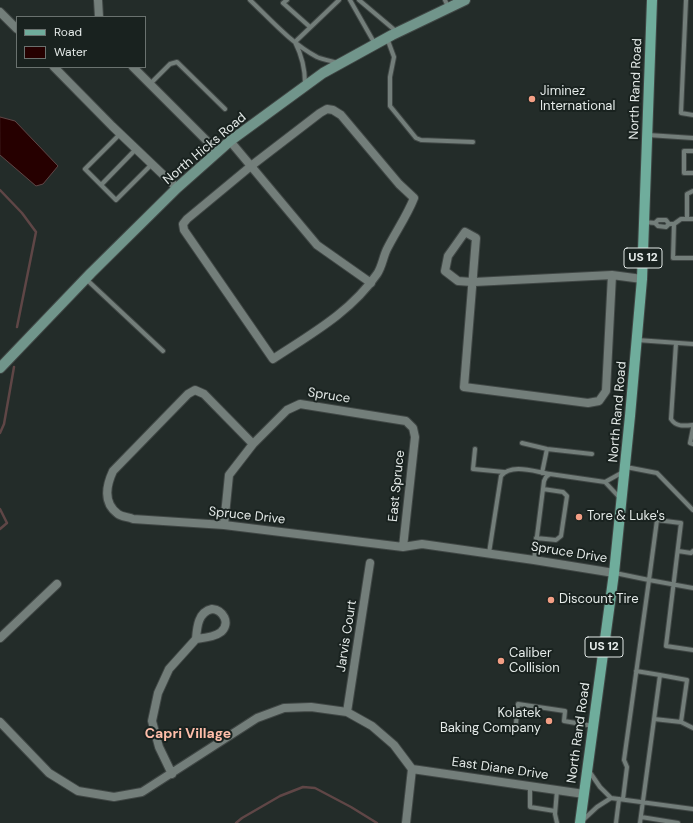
<!DOCTYPE html>
<style>
body{margin:0}
#map{position:relative;width:693px;height:823px;overflow:hidden;background:#232c29;font-family:"DM Sans",sans-serif}
canvas{display:block}
.legend{position:absolute;left:16px;top:16px;width:130px;height:52px;box-sizing:border-box;background:#19221f;border:1px solid #6a726f;margin:0;padding:5px 7px;list-style:none;font-size:12px;color:#e4eae8}
.legend li{display:flex;align-items:center;gap:8px;height:20px}
.legend b{width:20px;border:1px solid #6a726f}
</style>
<div id="map">
<canvas width="693" height="823"></canvas>
<ul class="legend">
<li><b style="height:5px;background:#6fad9c"></b>Road</li>
<li><b style="height:11px;background:#260000"></b>Water</li>
</ul>
</div>
<script>
const g = document.querySelector('canvas').getContext('2d');
g.lineJoin = 'round';
function paint(path, color) {
  g.fillStyle = color;
  g.fill(path, 'evenodd');
}
function stroke(path, color, width, dash) {
  g.strokeStyle = color;
  g.lineWidth = width;
  g.lineCap = dash ? 'butt' : 'round';
  g.setLineDash(dash || []);
  g.stroke(path);
}
function drawText(font, color, halo, rows, align = 'center') {
  g.font = font + ' "DM Sans",sans-serif';
  g.lineWidth = 4;
  g.setLineDash([]);
  g.textBaseline = 'middle';
  g.strokeStyle = halo;
  g.fillStyle = color;
  for (const [text, x, y, turn = 0] of rows) {
    g.save();
    g.translate(x, y);
    g.rotate((+turn || 0) * Math.PI / 180);
    g.textAlign = isNaN(turn) ? turn : align;
    if (halo) g.strokeText(text, 0, 0);
    g.fillText(text, 0, 0);
    g.restore();
  }
}
const water = new Path2D(`
 M0,117L15,121L58,166L43,184L36,186L0,155Z`);
paint(water, '#260000');
stroke(water, '#5f4646', 1);
stroke(new Path2D(`
 M0,190L22,213L36,232L17,327
 M0,433L4,424L14,367
 M0,509L7,523L0,529
 M236,823L242,818L280,796L303,787L315,788L351,807L377,823`), '#5f4646', 2.5);
const service = new Path2D(`
 M250,0C271,20 291,43 317,57C324,60 332,61 338,63
 M287,0L283,3L310,27
 M350,0L375,44
 M359,0L397,32
 M445,0L448,7
 M686,0L681,113L693,115
 M387,38L394,57L390,77V106L416,138L421,140L473,142
 M295,42L339,0
 M295,42C302,56 305,68 305,83
 M150,84L170,64L177,62L225,109
 M120,134L85,169L116,200L152,164
 M648,135L693,138
 M693,151H684V173H693
 M101,185L136,149
 M687,219V194L693,191
 M644,222L655,223L658,226L666,227L669,224H674L681,219H693
 M655,223L658,220H666L669,224
 M674,224L673,258H693
 M86,279L163,351
 M637,340L693,344
 M676,343L671,419C676,427 684,426 693,425
 M693,428L690,443L693,444
 M522,443L547,449L592,454
 M475,449L473,469L504,472
 M626,467L657,473L693,510
 M542,473L547,449
 M605,482L620,498
 M536,538L556,540L561,536L567,496L563,492L543,489
 M678,551L691,553L693,551
 M489,553L501,476C512,463 535,472 550,474
 M534,560L544,481L546,477L550,474L605,482L623,472
 M615,573L649,580L624,760L627,767L623,799
 M693,588L649,580L657,520L681,523C676,564 671,605 666,646L693,650
 M636,671L660,675L640,823
 M660,675L687,680L681,722
 M654,719L681,722L693,728
 M516,723L518,704L565,711L564,721L593,726
 M589,771L600,787L611,798L693,809
 M530,786V807L555,811
 M557,790L555,814L557,823
 M641,817L678,823
 M582,821L597,807L611,798
 M616,823L619,799`);
const minor = new Path2D(`
 M98,0L99,17
 M0,12L17,29
 M54,67L112,126L177,188
 M133,67L218,152
 M327,109L333,110L341,115L399,184L414,198C407,216 396,231 387,249C383,257 382,267 377,274C351,312 311,334 273,359L184,230L183,224L187,219L251,166L320,113Z
 M230,141L317,245L371,283
 M612,275L606,391L599,401L588,403L464,387L476,238L465,232L448,256L445,271L458,281L472,282H474L612,275L642,279
 M253,444L204,394L195,390L188,394L113,471C106,486 103,503 118,514C122,517 129,517 133,519L224,525L403,547L422,544L534,560L614,573
 M224,525L229,475L253,444L287,410L300,404L406,421L413,428L415,437L403,547
 M212,609C223,610 231,623 221,632C215,637 204,638 196,639C197,627 198,612 212,609Z
 M0,638L57,584
 M347,712L370,563
 M0,722L49,773L78,791L114,797L142,792L257,718L284,708L311,707L347,712L372,726L394,745L412,769
 M412,769L584,794
 M172,774L159,747L152,721L158,693L169,669L196,639
 M406,823L412,769`);
const secondary = new Path2D(`
 M0,368L91,273L177,188L230,141L323,73L392,35L465,0`);
const primary = new Path2D(`
 M580,823L614,573L630,416L642,279L652,0`);
stroke(service, '#404745', 6);
stroke(minor, '#404745', 10);
stroke(secondary, '#404745', 12);
stroke(primary, '#404745', 12);
stroke(service, '#737e7a', 4);
stroke(minor, '#737e7a', 8);
stroke(secondary, '#71958b', 10);
stroke(primary, '#6fad9c', 10);
for (const [x, y, r, color] of [
 [532,99,4,"#f39f85"],
 [579,517,4,"#f39f85"],
 [551,600,4,"#f39f85"],
 [501,661,4,"#f39f85"],
 [549,721,4,"#f39f85"]
]) {
  const dot = new Path2D();
  dot.arc(x, y, r, 0, 2 * Math.PI);
  g.fillStyle = color;
  g.fill(dot);
  stroke(dot, '#19221f', 1.5);
}
for (const [x, y, w] of [
 [643,258,38],
 [604,647,38]
]) {
  const box = new Path2D();
  box.roundRect(x - w / 2, y - 10, w, 20, 3);
  g.fillStyle = '#19221f';
  g.fill(box);
  stroke(box, '#e4eae8', 1);
}
drawText('bold 12px', '#e4eae8', null, [
 ["US 12",643,258],
 ["US 12",604,647]
]);
drawText('13px', '#e4eae8', '#19221f', [
 ["North Rand Road",636,89,-88],
 ["North Hicks Road",205,149,-40],
 ["Spruce",329,396,9],
 ["North Rand Road",618,412,-85],
 ["East Spruce",397,486,-84],
 ["Spruce Drive",247,516,6],
 ["Spruce Drive",569,553,9],
 ["Jarvis Court",347,636,-81],
 ["North Rand Road",579,733,-82],
 ["East Diane Drive",500,769,8]
]);
drawText('13px', '#e4eae8', '#19221f', [
 ["Jiminez",540,92],
 ["International",540,107],
 ["Tore & Luke's",587,517],
 ["Discount Tire",559,600],
 ["Caliber",509,654],
 ["Collision",509,669],
 ["Kolatek",541,714,"right"],
 ["Baking Company",541,729,"right"]
], 'left');
drawText('bold 14px', '#febda9', '#19221f', [
 ["Capri Village",188,734]
]);
</script>
